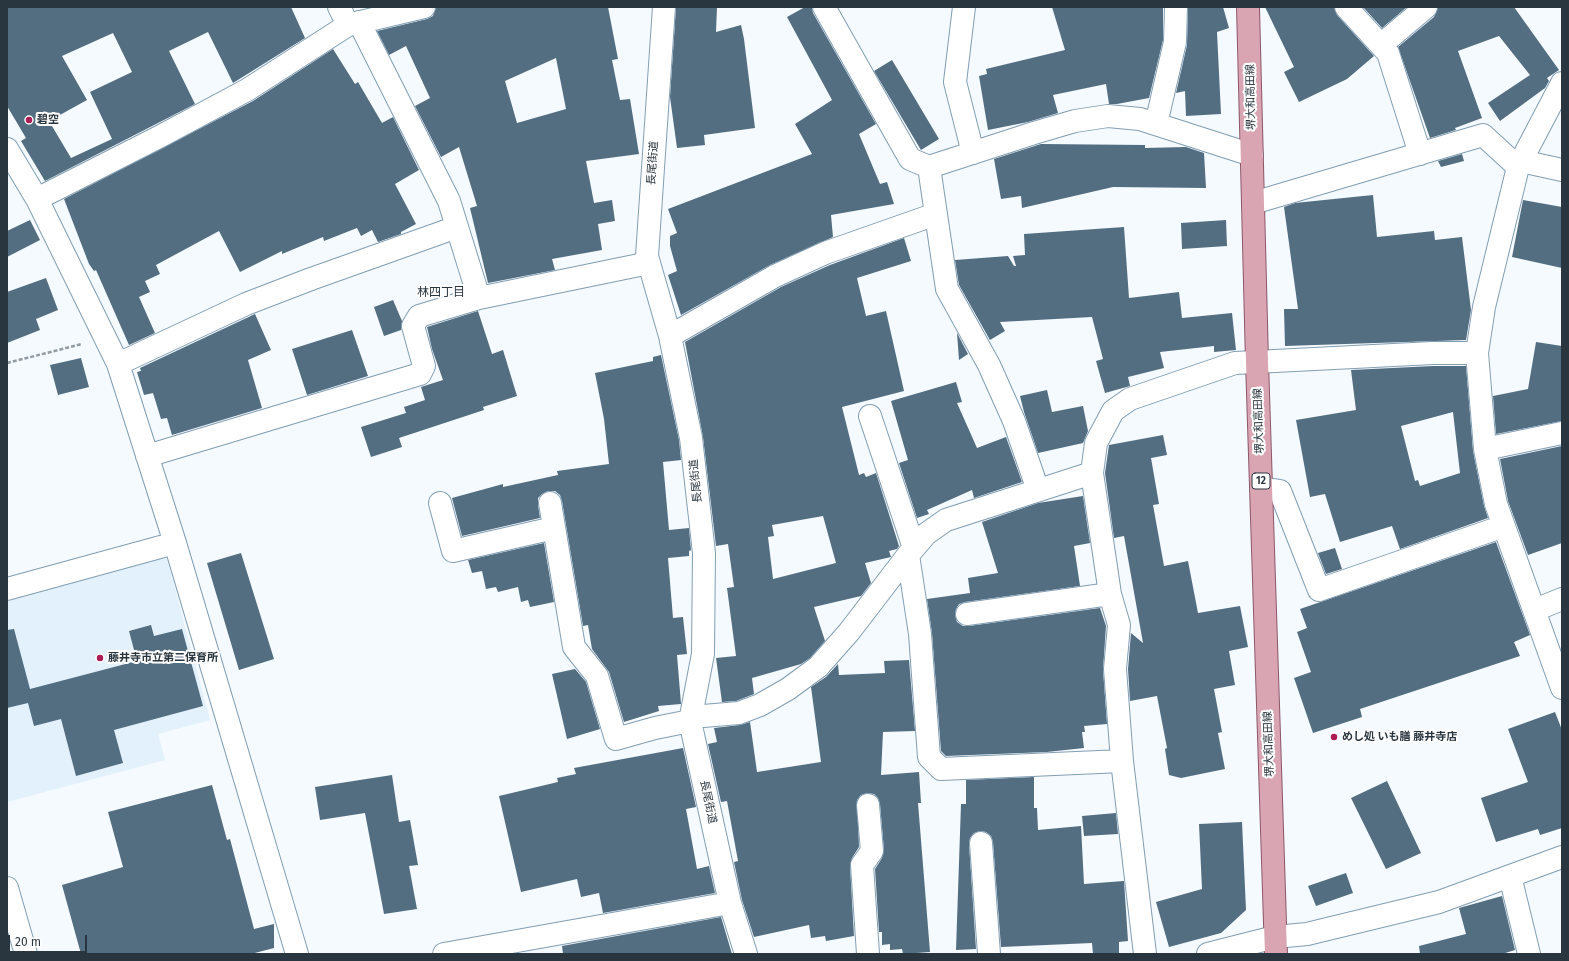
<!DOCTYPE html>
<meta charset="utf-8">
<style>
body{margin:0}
#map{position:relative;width:1569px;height:961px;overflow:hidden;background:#f4faff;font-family:"Fira Sans",sans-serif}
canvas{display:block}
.frame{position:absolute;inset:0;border:8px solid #2a363f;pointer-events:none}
.scale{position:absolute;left:8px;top:935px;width:79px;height:18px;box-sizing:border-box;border:2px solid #2a363f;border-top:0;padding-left:5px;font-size:12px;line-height:14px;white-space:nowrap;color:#2a363f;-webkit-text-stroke:3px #fff;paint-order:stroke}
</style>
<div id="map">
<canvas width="1569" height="961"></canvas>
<div class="frame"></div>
<div class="scale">20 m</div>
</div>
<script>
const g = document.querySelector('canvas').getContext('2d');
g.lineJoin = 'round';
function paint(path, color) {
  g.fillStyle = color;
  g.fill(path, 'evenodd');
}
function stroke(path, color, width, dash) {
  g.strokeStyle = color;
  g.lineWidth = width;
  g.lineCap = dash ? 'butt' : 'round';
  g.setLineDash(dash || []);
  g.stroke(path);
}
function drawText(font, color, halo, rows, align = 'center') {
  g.font = font + ' "Fira Sans","Noto Sans JP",sans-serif';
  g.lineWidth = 4;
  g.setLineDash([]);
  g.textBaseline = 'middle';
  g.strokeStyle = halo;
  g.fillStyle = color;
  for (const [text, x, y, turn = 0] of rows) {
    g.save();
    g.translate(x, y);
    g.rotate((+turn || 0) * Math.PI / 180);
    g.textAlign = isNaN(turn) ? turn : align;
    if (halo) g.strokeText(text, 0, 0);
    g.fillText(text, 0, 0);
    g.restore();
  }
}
paint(new Path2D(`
 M158,556L167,559L210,720L158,734L165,760L7,802V596Z`), '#e2f1fc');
paint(new Path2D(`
 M7,7H291L305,38L233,83L208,32L169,51L195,104L45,181L21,141L26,138L7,106ZM113,33L132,72L90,92L112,139L71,158L49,121L87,100L62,56Z
 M436,7H608L618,59L612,60L620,100L630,99L639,154L586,161L594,203L612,200L615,221L598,224L602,250L552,259L555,270L488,283L470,208L477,206L459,147L441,157L415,106L430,98L406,46L389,55L377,31L427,19L433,16ZM556,58L566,109L517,123L505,81Z
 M676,7H717L716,32L741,25L744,39L755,128L704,135L705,145L677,148L670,97Z
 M805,7H812L813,13L876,124L859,134L880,184L887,182L894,204L831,215L833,237L770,265L681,315L668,275L677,271L670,246V236L677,233L668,209L812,154L795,124L832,100L787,17Z
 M1052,7H1163V40L1149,98L1117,104H1109L1106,84L1053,95L1058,113L1028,122L988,130L979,76L987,74L986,69L1065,50Z
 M1188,7H1223L1229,28L1217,32L1221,114L1186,116L1185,91L1176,93L1187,45Z
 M1265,7H1334L1337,15L1374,56L1347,79L1299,102L1284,72L1294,67Z
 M1363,7H1407L1382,28Z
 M1438,7H1514L1559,70L1547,78L1549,81L1545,88L1500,121L1488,103L1530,75L1499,36L1458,51L1482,118L1455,128L1456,130L1430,138L1398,47L1434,17Z
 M333,49L355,84L358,82L382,123L393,117L419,170L395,184L416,224L401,232V234L378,242L372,230L361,236L357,228L324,241L323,237L282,254V251L240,272L219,231L156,265L160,274L145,281L150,292L139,297L155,333L129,345L96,270L94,271L89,264L64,199L253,101Z
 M892,60L939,139L921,150L874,71Z
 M1041,144L1145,145V148L1186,147L1204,153L1206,188L1113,187L1022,208L1021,196L1001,199L994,159Z
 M1462,154L1464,161L1441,167L1438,161Z
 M1373,195L1377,237L1434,231L1435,240L1462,237L1471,310L1466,340L1285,346L1284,309H1298L1284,207L1295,203Z
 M1523,200L1562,207V268L1512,257Z
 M30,220L40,240L7,257V231Z
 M1226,220L1227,246L1182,249L1181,223Z
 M1124,227L1129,298L1179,292L1182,318L1232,313L1236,350L1214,352V346L1160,352L1164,368L1128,377L1130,386L1105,393L1096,361L1103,359L1092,317L1000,322L1005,331L990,340L959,285L955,260L1008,256L1014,266H1016L1013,256L1025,255L1024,234Z
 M904,238L911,261L857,278L866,316L886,311L904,391L842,407L859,475L864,473L866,477L876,473L899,546L897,549L889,551L891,557L865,563L871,583L861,596L814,607L825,641L810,658L801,664L752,678L754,694L736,701L722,702L716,658L736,656L727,588L734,587L728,544L716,546L703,437L685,342L781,287L830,265ZM823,516L836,563L773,579L768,537L774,536L772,525Z
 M46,278L58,310L36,319L40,330L7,343V292Z
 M393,300L402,321L401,330L384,336L374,307Z
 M478,311L492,354L503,350L517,396L483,407L484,410L399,438L402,447L371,457L361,427L406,413L404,407L425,400L421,387L443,380L432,349L427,327Z
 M255,314L271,350L248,360L262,408L172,435L167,418L161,419L153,393L144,395L137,372L141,371L140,368Z
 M352,330L368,376L307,395L292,349Z
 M957,333L968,354L959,360Z
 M1536,342L1562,346V421L1496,434L1493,396L1528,389Z
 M661,355L679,440L681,460L663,462L669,530L689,528L691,550L689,551V556L668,558L673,618L683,617L687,654L677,655L681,704L658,706L659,711L624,722L609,672L592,649L588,625L583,626L562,501L560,495L555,491H548L542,494L538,498V505L540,518L462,536L452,498L503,484V487L558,475L557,471L609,464L604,419L595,373L653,361V357Z
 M81,358L89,387L58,395L50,365Z
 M1433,366H1466L1473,451L1484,506L1488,518L1400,549L1392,526L1340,542L1325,494L1310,497L1296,420L1356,410L1351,370ZM1453,412L1460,473L1420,486L1418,480L1415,481L1401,426Z
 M956,382L962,402L957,403L977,448L1006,437L1022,482L974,498L972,490L927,510L929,514L917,518L899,463L908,460L891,401Z
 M1047,390L1052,412L1083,406L1088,431L1083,443L1038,453L1024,412L1020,396Z
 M1163,435L1167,455L1151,458L1159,504L1153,505L1164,566L1188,561L1198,613L1240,606L1248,647L1229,651L1235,685L1214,689L1222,732L1218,733L1225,769L1181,778L1169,775L1165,749L1167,748L1157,696L1130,701L1128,669L1131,633L1143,643L1124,536L1114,538L1105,473L1109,445Z
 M1562,446V543L1528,555L1508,501L1500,459Z
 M1083,496L1090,543L1074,546L1080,586L965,602L959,604L956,609L955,615L957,622L963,626H969L1100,608L1106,626L1103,670L1107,724L1084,726L1085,732H1082L1084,748L1047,752L946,756L941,751L932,633L927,599L970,593L968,578L998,573L982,522L1038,503Z
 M1496,542L1530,635L1514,642L1520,656L1360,709L1362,717L1313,733L1294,678L1311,672L1297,632L1307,628L1300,609Z
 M544,543L554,602L530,607L528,600L521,602L518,587L498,592L496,587L486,589L482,571L472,573L468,560Z
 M1335,548L1342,569L1326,574L1318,553Z
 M241,553L274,659L239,670L207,563Z
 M151,625L154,636L182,629L203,706L114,730L123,763L76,776L61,719L34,726L28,703L7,708V630L14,629L30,689L137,661L129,631Z
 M909,660L915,731L883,732L881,775L919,772L921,803H918L930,952L903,954L902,949L890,950V944L882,945V932H879L875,869L882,858L884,850L880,804L878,798L874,794L867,793L861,795L857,800L859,847L852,858L850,866L854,936L826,941L825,936L811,938L809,925L754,937L742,900L734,862L738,861L727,801L721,802L708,744L717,742L714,728L740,725L750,722L757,772L821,762L811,687L826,677L838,664L839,675L885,673L884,661Z
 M575,669L586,682L600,729L567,739L552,674Z
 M1555,712L1562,730V828L1540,835L1538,829L1496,842L1481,798L1528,782L1508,729Z
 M683,748L696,807L686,809L697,869L709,866L715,893L603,913L599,893L581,897L577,879L521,892L499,796L558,782L557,778L576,774L574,768Z
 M392,775L399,822L410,820L418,865L409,866L417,909L384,914L365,813L320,820L315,787Z
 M1034,777V808H1037L1038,830L1081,826L1084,884L1124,881L1128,941L1119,942V953L1093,954L1092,943L1001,947L993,842L991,836L986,832L980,831L974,833L970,838L969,844L976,949L956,950L961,804H966V780Z
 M1387,781L1421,853L1386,869L1351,798Z
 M212,785L227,840L230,839L254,929L274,924V948L251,954H81L62,885L123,867L108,812Z
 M1116,813L1118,834L1084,836L1082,816Z
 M1242,822L1246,910L1221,933L1169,947L1156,902L1202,889L1199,824Z
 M1346,873L1353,893L1316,906L1308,886Z
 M1502,896L1515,950L1502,954H1420L1419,946L1466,934L1459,908Z
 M721,917L732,954H563L562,946Z`), '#536e81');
const minor = new Path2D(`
 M339,7L348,25
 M664,7L647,256L670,336L691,438L704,553L703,654L690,721L730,903L746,954
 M824,7L910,159L929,167
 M964,7L955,82L973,153
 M1346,7L1388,53L1420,154
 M359,22L449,201L479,298
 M1381,45L1426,7
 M1562,83L1518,167L1484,307L1477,353L1485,449L1496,504L1562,688
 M1156,124L1175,42L1176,7
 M7,149L37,199L118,364L175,543L297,954
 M1521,161L1562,170
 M37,199L159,137L247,90L348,25L424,7
 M1253,203L1483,135L1518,167
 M670,336L775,276L825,253L936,214
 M118,364L246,304L311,279L457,227
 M870,416L914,548
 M1485,449L1562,433
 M147,456L420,374L424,366L413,326L419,316L479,298L649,263
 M1261,488L1280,491L1319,590L1504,526
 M1038,490L1014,421L989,365L947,289L929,167L1034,133L1075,121L1108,116L1140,119L1252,155
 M440,503L453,551L554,528
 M550,503L574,647L597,676L616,739L655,728L690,721
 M908,555L920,634L929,757L941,769L1122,761
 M7,589L175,543
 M1535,610L1562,599
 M967,614L1110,594
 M691,717L739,713L760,705L788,689L818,667L849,632L908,555L926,534L946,520L1092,473
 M868,805L872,851L862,865L868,954
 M981,843L989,954
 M1510,876L1529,954
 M7,888L26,954
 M444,954L730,903
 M1145,954L1122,761L1115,669L1119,625L1110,594L1092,473L1096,443L1113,411L1130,399L1235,363L1433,353H1477
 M1208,954L1275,937L1307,934L1439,902L1562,857`);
const major = new Path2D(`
 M1248,7L1257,362L1276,954`);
stroke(minor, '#829eb3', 24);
stroke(major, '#8d5769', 24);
stroke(new Path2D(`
 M7,363L82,344`), '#939ca3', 2.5, [4, 2]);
stroke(minor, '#fff', 22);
stroke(major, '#daa5b3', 22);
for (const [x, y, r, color] of [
 [29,120,4,"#ad1d54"],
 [100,658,4,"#ad1d54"],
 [1334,737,4,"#ad1d54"]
]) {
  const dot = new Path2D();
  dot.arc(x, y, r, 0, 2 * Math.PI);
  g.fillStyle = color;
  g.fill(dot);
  stroke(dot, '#fff', 1.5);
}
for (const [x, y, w] of [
 [1261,481,18]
]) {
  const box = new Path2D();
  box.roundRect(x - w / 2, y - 8, w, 16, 3);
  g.fillStyle = '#fff';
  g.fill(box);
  stroke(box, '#2a363f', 1);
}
drawText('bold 10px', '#2a363f', null, [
 ["12",1261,481]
]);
drawText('11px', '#2a363f', '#fff', [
 ["堺大和高田線",1251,97,-91],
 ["長尾街道",653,163,-86],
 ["堺大和高田線",1259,421,-92],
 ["長尾街道",696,481,-96],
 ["堺大和高田線",1269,744,-92],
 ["長尾街道",708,802,78]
]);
drawText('bold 11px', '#2a363f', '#fff', [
 ["碧空",37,120],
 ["藤井寺市立第二保育所",108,658],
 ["めし処 いも膳 藤井寺店",1342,737]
], 'left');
drawText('12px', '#2a363f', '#fff', [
 ["林四丁目",441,293]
]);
</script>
